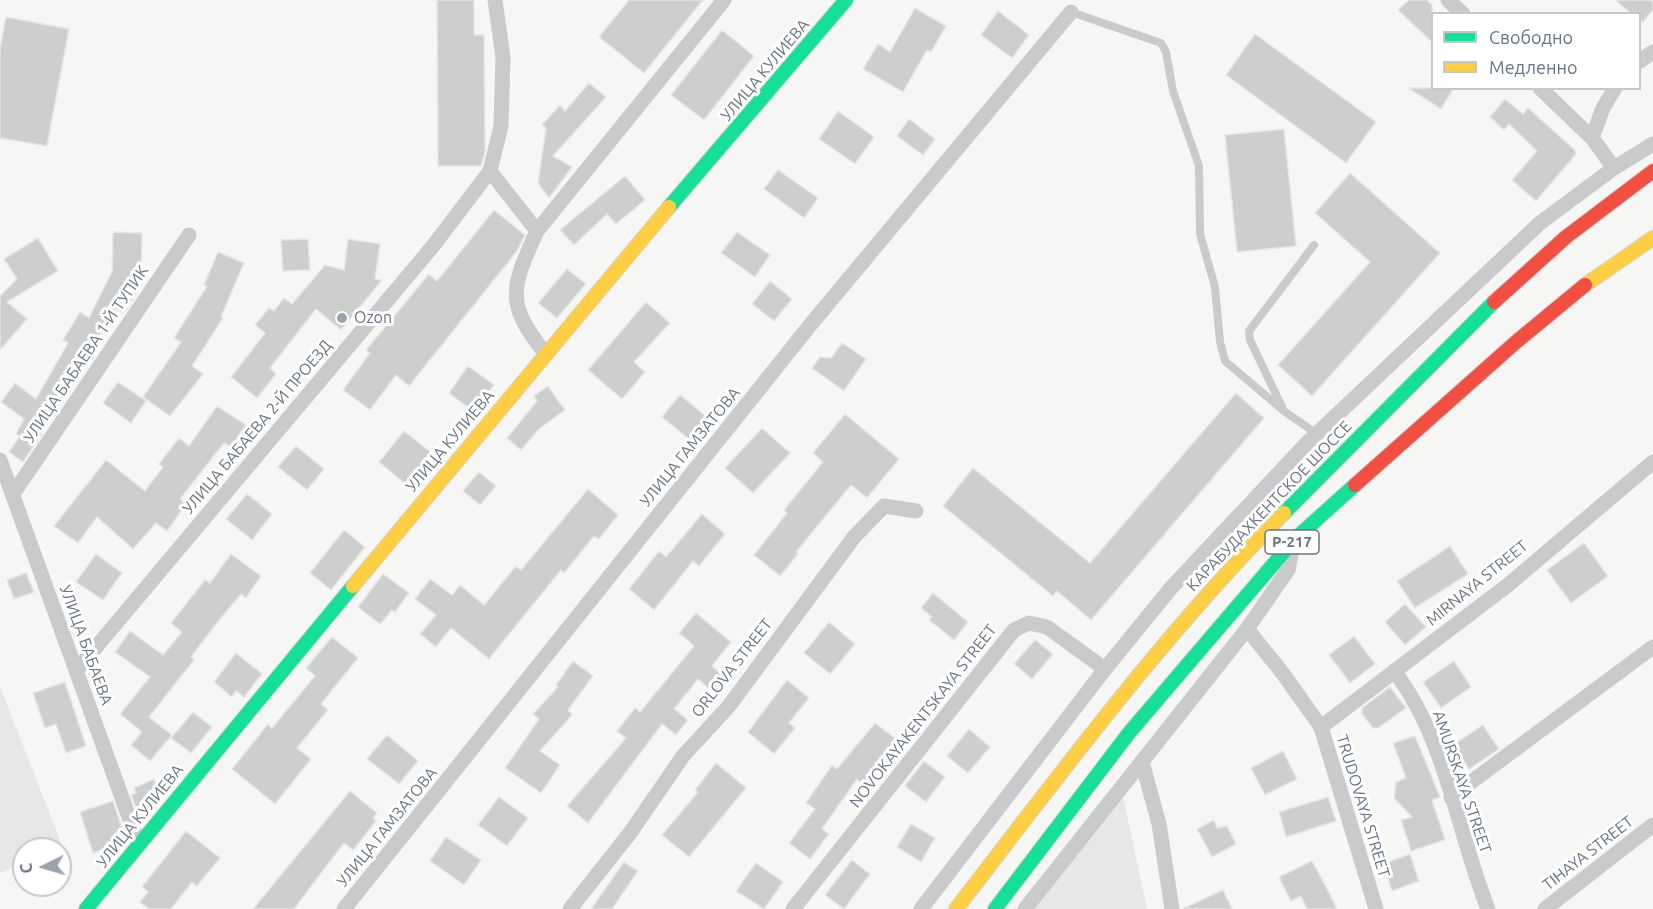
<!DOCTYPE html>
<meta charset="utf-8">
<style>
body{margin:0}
#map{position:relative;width:1653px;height:909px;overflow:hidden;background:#f6f6f5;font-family:Ubuntu,sans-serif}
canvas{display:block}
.legend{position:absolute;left:1431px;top:12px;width:210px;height:78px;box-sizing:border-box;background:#fff;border:2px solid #c3c8cd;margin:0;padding:8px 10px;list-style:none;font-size:18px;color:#697583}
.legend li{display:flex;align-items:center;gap:12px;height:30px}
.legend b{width:30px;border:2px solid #c3c8cd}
.north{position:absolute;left:12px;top:837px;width:60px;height:60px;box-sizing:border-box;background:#fff;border:2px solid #c3c8cd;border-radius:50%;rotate:265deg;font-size:16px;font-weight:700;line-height:24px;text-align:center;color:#697583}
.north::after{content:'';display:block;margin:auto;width:21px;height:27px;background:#9aa2ab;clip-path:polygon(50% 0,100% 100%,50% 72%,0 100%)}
</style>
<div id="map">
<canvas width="1653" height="909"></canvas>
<ul class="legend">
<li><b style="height:8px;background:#16e098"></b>Свободно</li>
<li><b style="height:8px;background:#ffcf43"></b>Медленно</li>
</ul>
<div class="north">С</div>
</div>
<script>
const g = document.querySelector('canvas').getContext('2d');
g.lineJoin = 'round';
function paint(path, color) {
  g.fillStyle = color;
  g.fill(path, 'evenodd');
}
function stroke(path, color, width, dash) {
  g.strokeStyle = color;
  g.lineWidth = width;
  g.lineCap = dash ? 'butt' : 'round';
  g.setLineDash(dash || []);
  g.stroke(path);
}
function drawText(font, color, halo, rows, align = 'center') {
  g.font = font + ' Ubuntu,sans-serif';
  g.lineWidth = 6;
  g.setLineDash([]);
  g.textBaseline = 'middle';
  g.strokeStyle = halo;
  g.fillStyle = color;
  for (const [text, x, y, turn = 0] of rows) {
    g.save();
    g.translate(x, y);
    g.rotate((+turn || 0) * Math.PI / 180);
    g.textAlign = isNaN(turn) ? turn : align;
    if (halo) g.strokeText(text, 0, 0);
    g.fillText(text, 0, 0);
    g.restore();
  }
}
paint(new Path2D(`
 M0,687L63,847L24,849V863L0,873Z
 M1120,782L1147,909H1022Z`), '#e6e8e8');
const building = new Path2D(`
 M437,0H474V35H484L485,152L481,166H438Z
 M629,0H703L644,73L599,37Z
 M1409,0H1427L1432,5V42L1398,10Z
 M1615,0H1653V10L1643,22L1640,19V14H1632Z
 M915,8L946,26L931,52L927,50L903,92L863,69L878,44L890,52Z
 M998,11L1029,35L1012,58L981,35Z
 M6,17L69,29L47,146L0,138V49Z
 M722,30L754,56L704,120L671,95Z
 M1255,34L1376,122L1346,163L1226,75Z
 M589,83L606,97L553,156L572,167L549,198L538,183L546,128L542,125L560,105L565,111Z
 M1408,88H1454L1441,109Z
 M1505,99L1523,114L1528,108L1575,150L1576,154L1536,201L1512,180L1537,151L1509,124L1504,130L1490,117Z
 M838,111L874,137L855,164L819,139Z
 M909,119L935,139L923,155L897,136Z
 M1284,129L1296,246L1237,252L1225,135Z
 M778,170L818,198L804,218L764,189Z
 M1350,173L1440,253L1312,396L1278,365L1370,262L1315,213Z
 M625,176L645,200L616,224L607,214L574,245L560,230Z
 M494,210L525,235L517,251L409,386L396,375L370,410L343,390L370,353L366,350L429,274L437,281Z
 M113,232L142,233L141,286L124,313L116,309L83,361L85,363L66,395L60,392L33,428L42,434L23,462L9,452L20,436L16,434L24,419L1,402L15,383L36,399L68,343L63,340L80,312L89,318L112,272Z
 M737,232L770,255L755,277L721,253Z
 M38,238L58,271L7,302L27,319L0,350V296L17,279L4,259Z
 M308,239L310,270L283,271L281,240Z
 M348,239L380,244L375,279L382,280L341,330L316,309L270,368L276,374L257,398L231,377L265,333L255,325L269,308L274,311L284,298L292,304L325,265L344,270Z
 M218,252L244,263L221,317L223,318L192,366L203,374L170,416L143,397L181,342L174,338L207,286L204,285Z
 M567,269L586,284L557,318L538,303Z
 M770,281L792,299L774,321L752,304Z
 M646,302L670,323L634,362L645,372L622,399L588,370Z
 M842,343L866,359L844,391L812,368L820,357L831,358Z
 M468,366L494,385L474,412L449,393Z
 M118,382L146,401L131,423L103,403Z
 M548,386L565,410L540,428L521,450L507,438L537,401L534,396Z
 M1236,393L1264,418L1091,620L1057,591L1053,596L943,506L973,468L1090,563Z
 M680,395L707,417L689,439L662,417Z
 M217,406L246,425L231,447L224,443L180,499L186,504L167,531L156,523L133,549L97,517L78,543L54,526L106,460L145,491L163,467L159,464L179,438L189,446Z
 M845,414L899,459L867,498L851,485L796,552L798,554L780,576L754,555L787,513L784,510L823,462L813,453Z
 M762,428L790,453L753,493L725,468Z
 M404,431L433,454L408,486L379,462Z
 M296,446L324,469L307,490L278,467Z
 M479,472L496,486L480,505L463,491Z
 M588,489L618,515L599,539L594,536L564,573L561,570L489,659L451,628L436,647L420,634L436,615L415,599L430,579L452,595L460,585L484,605L516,566L521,570Z
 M247,494L272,514L252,540L226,519Z
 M702,514L725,534L699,566L693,561L654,610L629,589L659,551L666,557Z
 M344,530L365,547L331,590L310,573Z
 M1584,543L1608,576L1571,603L1547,570Z
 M1450,546L1468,574L1415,608L1397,581Z
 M96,554L122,573L103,600L76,582Z
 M231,554L261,576L246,598L241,594L220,619L191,657L194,660L149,717L172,735L150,761L131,745L142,732L120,714L150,677L115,652L130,631L163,655L182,632L171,623L205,580L210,583Z
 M26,573L34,592L14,599L7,580Z
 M383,574L409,593L395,612L392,610L380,624L358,607Z
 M933,593L968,622L954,640L929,620L932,617L921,608Z
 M1405,604L1426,627L1405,645L1385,622Z
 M696,613L731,642L712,666L724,676L712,691L698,679L674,709L688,720L676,735L662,724L588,823L567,806L626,738L617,731L635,708L640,712L694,646L679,633Z
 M829,622L855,644L830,674L804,653Z
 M1354,636L1375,664L1350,683L1329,655Z
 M332,637L358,658L321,704L328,710L297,748L311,759L275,804L232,769L268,724L272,728L315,676L306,668Z
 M1035,640L1053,654L1032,679L1014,664Z
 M236,653L262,674L244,697L236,691L232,697L214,682Z
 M573,661L593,676L568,710L572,715L540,751L560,765L541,793L505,768L539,719L533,714L558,687L556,685Z
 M1454,661L1471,687L1441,708L1423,682Z
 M787,680L809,698L789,723L795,728L774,754L748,732Z
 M65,682L86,746L66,753L56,724L45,728L33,693Z
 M1390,687L1406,708L1378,728H1373L1362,714V708Z
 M193,712L212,727L191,753L171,738Z
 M875,723L897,740L863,784L857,779L822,829L829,834L810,859L789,843L815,809L806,803L832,765L837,769Z
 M1483,725L1499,749L1469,769L1453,745Z
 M969,729L990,747L968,773L947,756Z
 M387,735L418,761L399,784L367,759Z
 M1415,736L1440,797L1432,800L1445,840L1411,851L1401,820L1412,817L1394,798L1396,782L1406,778L1393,743Z
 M1283,751L1297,779L1265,795L1251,768Z
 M924,761L945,777L926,802L905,786Z
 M716,763L746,788L689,857L662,835L698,792L695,790Z
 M154,779L161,797L145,816L140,818L131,795L136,793L134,788Z
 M350,791L377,813L373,818L376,821L353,850L344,843L294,909H253Z
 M499,797L528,818L507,846L478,825Z
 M1328,797L1336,821L1286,837L1279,812Z
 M113,801L126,840L93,853L80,812Z
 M1214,820L1217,828L1227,826L1236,844L1212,857L1197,829Z
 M911,824L935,838L921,862L897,847Z
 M186,831L220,858L197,886L192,882L171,909H149L140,902L148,892L142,887Z
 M446,837L481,860L464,885L430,861Z
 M1410,854L1419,881L1392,891L1383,864Z
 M852,860L870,874L844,909L825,895Z
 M1312,861L1325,885L1337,909H1307L1301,896L1291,901L1279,877Z
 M624,862L638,871L612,909H591Z
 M756,863L783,882L764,909L736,891Z
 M1223,890L1232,909H1182Z`);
paint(building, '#cdcece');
stroke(building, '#e6e6e5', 1.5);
const fast = new Path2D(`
 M669,207L846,0
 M1284,513L1494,302
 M86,909L353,586
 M995,909L1129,733L1295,539L1355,485`);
const slow = new Path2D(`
 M1585,285L1653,238
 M353,586L669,207
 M956,909C1061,773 1163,635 1284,513`);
const jam = new Path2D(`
 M1494,302L1566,237L1653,171
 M1355,485L1516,342L1585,285`);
stroke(fast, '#d2d3d3', 16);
stroke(slow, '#d2d3d3', 16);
stroke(jam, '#d2d3d3', 16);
stroke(new Path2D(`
 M1071,12L1161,43L1166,52L1173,91L1199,166L1200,234L1215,287L1220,342L1225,361L1284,411L1317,434
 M1282,407L1250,340L1249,331L1314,245`), '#c9cacb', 8);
stroke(new Path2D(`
 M1448,0L1463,14
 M1640,61L1653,52
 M1540,88L1592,138L1614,168
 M1592,138L1603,108L1615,88
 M490,171L537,231
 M545,353C504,302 512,287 537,231L724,0
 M0,460L138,842
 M13,494L189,235
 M1247,629L1281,671L1321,727L1376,909
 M76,671L433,246L490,171L501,126L503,57L495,0
 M1394,671C1446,738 1457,831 1488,909
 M1321,727L1508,585L1653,462
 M1142,762L1159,824L1172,909
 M1451,797L1653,647
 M344,909L811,324L1071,12
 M570,909L630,833L683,756L729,706L854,537L884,506L916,511
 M793,909L1014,630L1029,623L1047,627L1105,669
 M921,909L1105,669L1171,588L1308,442L1540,223L1614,168L1653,144
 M1025,909L1247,629L1288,570L1292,550
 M1545,909L1653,825`), '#c9cacb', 15);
stroke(fast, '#16e098', 14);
stroke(slow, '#ffcf43', 14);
stroke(jam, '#f24e42', 14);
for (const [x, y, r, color] of [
 [342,318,6,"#9aa2ab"]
]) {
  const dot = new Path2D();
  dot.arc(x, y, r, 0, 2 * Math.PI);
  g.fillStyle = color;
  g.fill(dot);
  stroke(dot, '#fff', 2);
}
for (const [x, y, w] of [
 [1292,542,54]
]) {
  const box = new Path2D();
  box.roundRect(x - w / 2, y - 12, w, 24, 4.5);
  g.fillStyle = '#fff';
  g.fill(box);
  stroke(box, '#697583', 1.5);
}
drawText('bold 15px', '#697583', null, [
 ["Р-217",1292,542]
]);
drawText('16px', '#697583', '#fff', [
 ["УЛИЦА КУЛИЕВА",765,70,-50],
 ["УЛИЦА БАБАЕВА 1-Й ТУПИК",86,354,-56],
 ["УЛИЦА БАБАЕВА 2-Й ПРОЕЗД",257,427,-50],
 ["УЛИЦА КУЛИЕВА",450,441,-50],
 ["УЛИЦА ГАМЗАТОВА",690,447,-51],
 ["КАРАБУДАХКЕНТСКОЕ ШОССЕ",1269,506,-46],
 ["MIRNAYA STREET",1477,583,-39],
 ["УЛИЦА БАБАЕВА",86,645,70],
 ["ORLOVA STREET",732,668,-52],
 ["NOVOKAYAKENTSKAYA STREET",923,716,-52],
 ["AMURSKAYA STREET",1462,782,71],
 ["TRUDOVAYA STREET",1363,806,73],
 ["УЛИЦА КУЛИЕВА",140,816,-51],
 ["УЛИЦА ГАМЗАТОВА",387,827,-51],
 ["TIHAYA STREET",1588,853,-38]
]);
drawText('16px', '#697583', '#fff', [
 ["Ozon",354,318]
], 'left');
</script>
